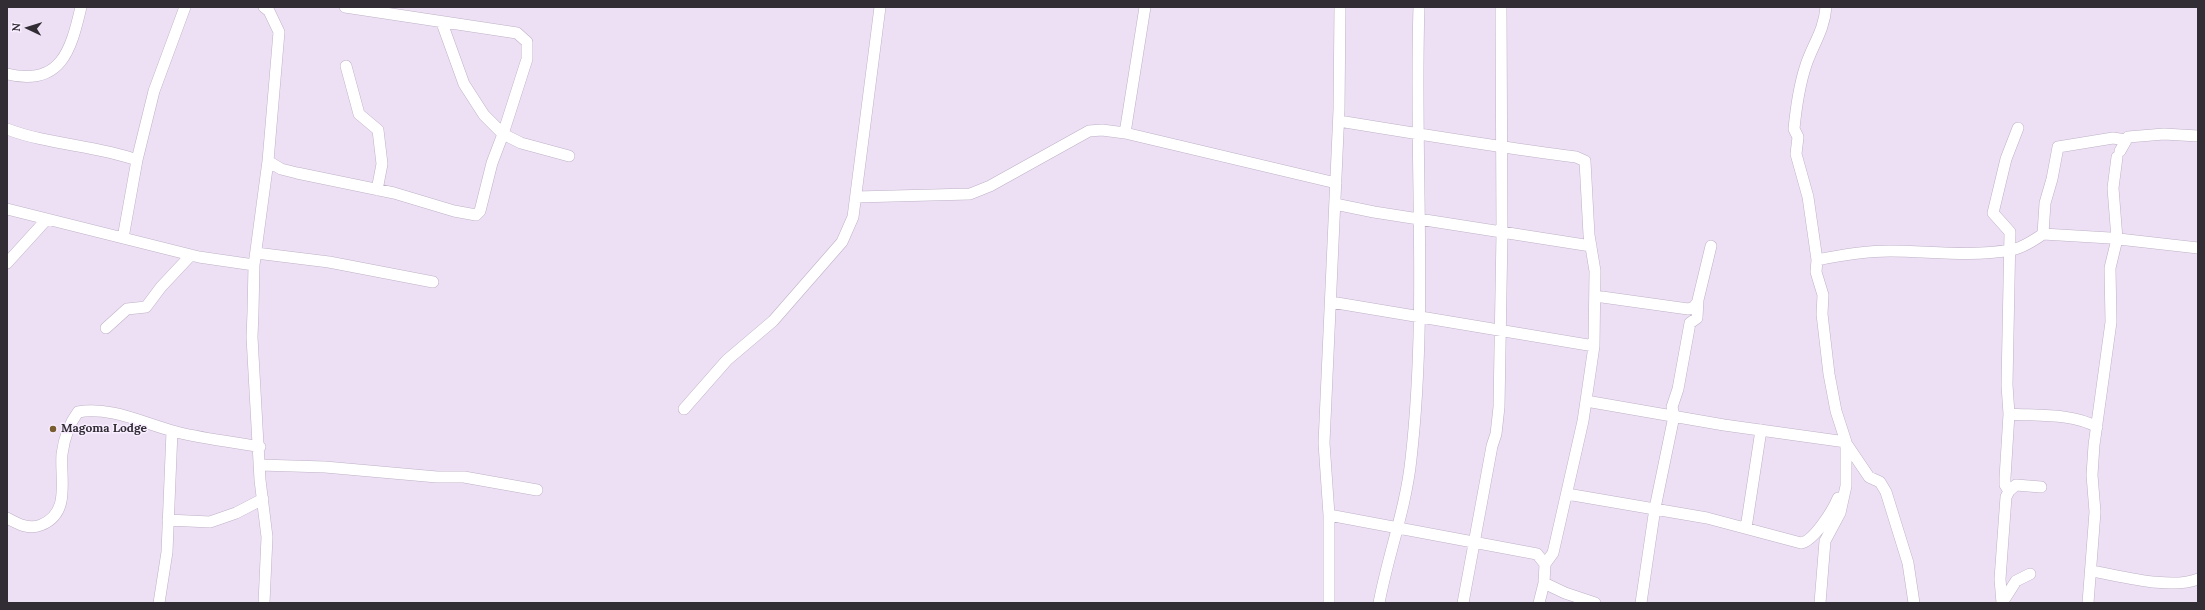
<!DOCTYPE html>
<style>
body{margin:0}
#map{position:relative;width:2205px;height:610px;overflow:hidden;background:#ede0f5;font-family:Lora,serif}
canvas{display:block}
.frame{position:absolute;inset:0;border:8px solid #322d35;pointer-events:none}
.north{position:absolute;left:8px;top:8px;width:40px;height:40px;-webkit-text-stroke:3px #f8eeff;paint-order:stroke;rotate:274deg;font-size:11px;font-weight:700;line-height:16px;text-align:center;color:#322d35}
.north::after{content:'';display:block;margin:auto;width:14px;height:18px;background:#322d35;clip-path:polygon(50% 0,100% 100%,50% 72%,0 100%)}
</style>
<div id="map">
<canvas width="2205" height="610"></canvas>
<div class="frame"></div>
<div class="north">N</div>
</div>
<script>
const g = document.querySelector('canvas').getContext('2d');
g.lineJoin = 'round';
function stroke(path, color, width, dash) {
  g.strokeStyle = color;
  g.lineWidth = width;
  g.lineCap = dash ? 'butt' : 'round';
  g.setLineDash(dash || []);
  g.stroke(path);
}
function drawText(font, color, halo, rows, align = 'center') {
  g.font = font + ' Lora,serif';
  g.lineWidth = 3;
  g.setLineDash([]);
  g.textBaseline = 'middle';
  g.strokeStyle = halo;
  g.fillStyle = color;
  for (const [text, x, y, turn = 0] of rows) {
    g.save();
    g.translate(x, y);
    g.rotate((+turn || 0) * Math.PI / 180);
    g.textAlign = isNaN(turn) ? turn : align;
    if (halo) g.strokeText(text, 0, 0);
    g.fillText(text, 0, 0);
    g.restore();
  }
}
const minor = new Path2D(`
 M345,7L517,33L527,42V59L503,134L521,143L569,156
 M346,66L359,114L378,130L382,164L377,190
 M7,74C61,87 71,50 81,7
 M1339,121C1418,134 1497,147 1576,157L1585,161L1589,235L1595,271L1594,346L1583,421L1553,553L1545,564
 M7,129C49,145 95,145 137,160
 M1125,133L1145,7
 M2120,151L2128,137L2164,134L2198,136
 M268,161L281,169L297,173L394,193L454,211L476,215L480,211L492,163L503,134L484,115L464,84L442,23
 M856,197L970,194L990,186L1089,131L1102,130L1125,133L1336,183
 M1335,204L1374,212L1591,246
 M7,209L199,257L254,265
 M2043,234L2045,203L2052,179L2058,147L2113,138L2126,140
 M123,238L137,160L154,91L185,7
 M256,253L329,262L433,282
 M1817,260C1841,255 1865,251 1890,251C1929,251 1971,257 2010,250C2021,249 2033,241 2043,234L2110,238L2198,248
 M7,263L47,219
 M1595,296L1688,309L1693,308L1697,303
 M1331,302L1594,346
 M106,328L127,309L146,307L161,287L191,255
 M1586,401L1724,425L1846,442
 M684,409L727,360L773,321L842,242L853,217L880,7
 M2009,414C2037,416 2072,413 2097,427
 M1846,443L1869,477L1880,482L1886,492L1908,563L1914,603
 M260,465L325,467L437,477H464L537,490
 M2009,491L2005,485V478L2009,414L2007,385L2010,232L1993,213L2006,159L2018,128
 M1567,494L1707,518L1801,543C1814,541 1833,510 1838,498
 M1329,515L1537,554L1545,564L1544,583L1539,603
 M7,518C18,524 29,530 41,525C71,513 60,480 62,454C64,439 69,424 78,412C110,406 143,423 173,431C201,439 231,441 260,447
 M168,520L210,522L236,513L263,499
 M1746,528L1761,430
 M2092,571C2121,576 2171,590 2198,579
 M1544,583L1565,593L1595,603
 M159,603L167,552L172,431
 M264,603L267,537L260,480L252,337L253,312L254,265L268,161L279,32L269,11L264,7
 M1329,603V515L1324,443L1339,110L1340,7
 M1379,603C1388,555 1406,508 1411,459C1428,309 1414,157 1419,7
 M1463,603L1492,446L1496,434L1499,407L1502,233L1501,7
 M1641,603L1655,508L1674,416L1672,407L1678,389L1690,323L1697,318L1698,300L1711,246
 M1820,603L1825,541L1840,513L1846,486V442L1836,411L1829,374L1822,314L1823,295L1816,272L1817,260L1808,197L1796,154L1798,137L1794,129C1796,108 1799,86 1806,65C1813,44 1824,31 1826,7
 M2002,603L2000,579L2006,497L2009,491L2016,485L2041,487
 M2002,603L2016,581L2030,574
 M2088,603L2095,512L2092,475L2094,445L2111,322L2110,268L2117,239L2113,188L2117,157`);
stroke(minor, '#beb1c6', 12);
stroke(minor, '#fff', 11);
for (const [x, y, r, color] of [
 [53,429,4,"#795c2f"]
]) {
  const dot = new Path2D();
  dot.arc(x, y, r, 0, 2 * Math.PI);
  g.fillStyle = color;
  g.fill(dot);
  stroke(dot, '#f8eeff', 1.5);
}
drawText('bold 12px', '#322d35', '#f8eeff', [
 ["Magoma Lodge",61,429]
], 'left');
</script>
